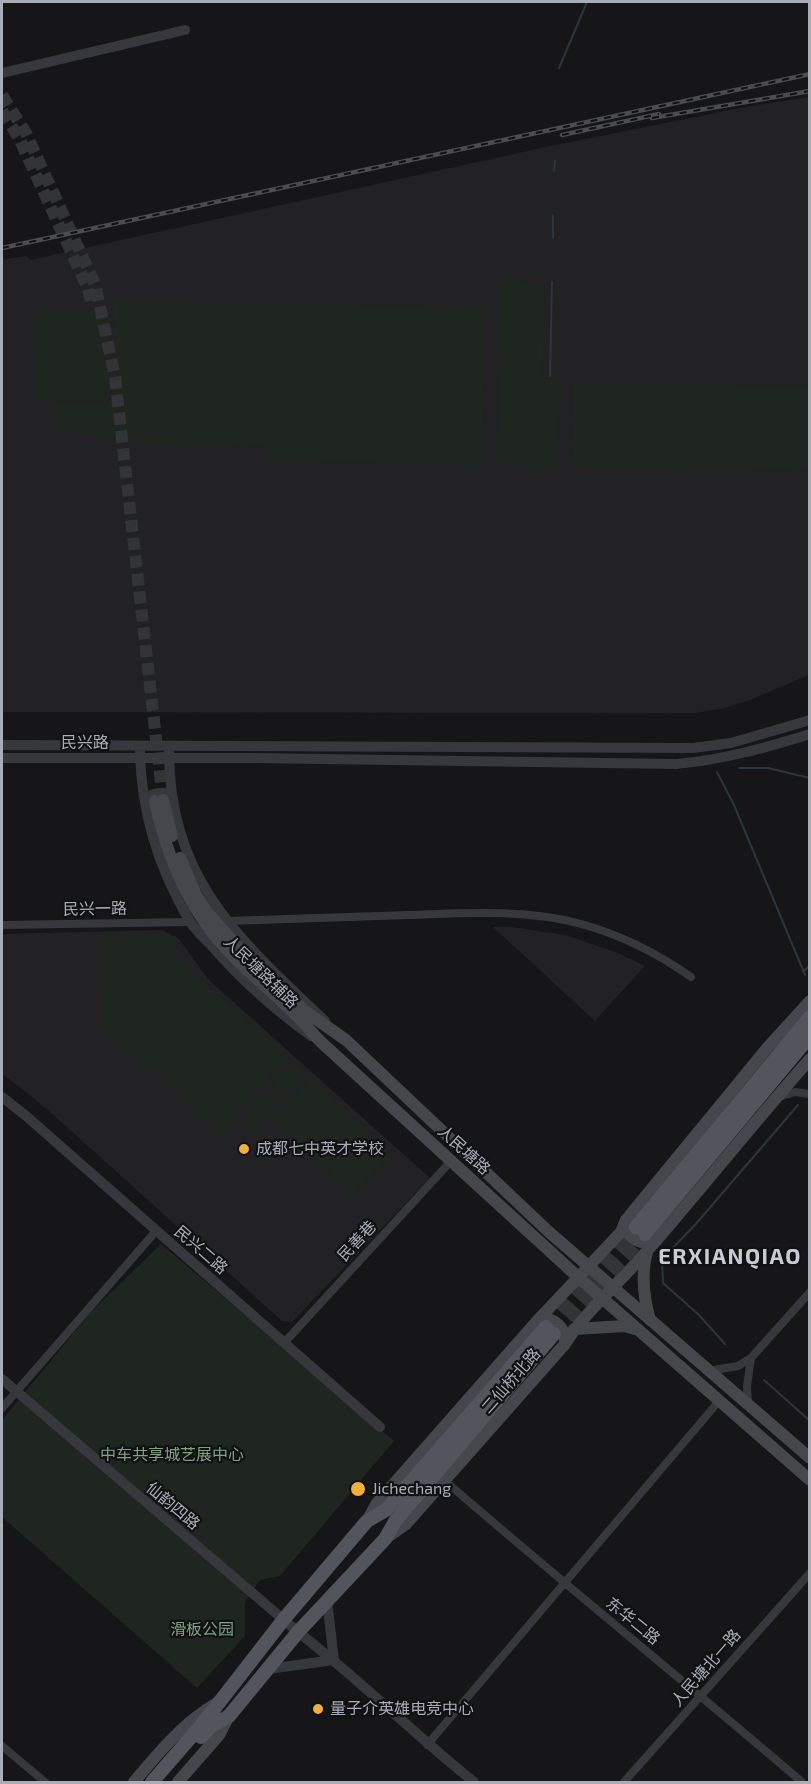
<!DOCTYPE html>
<meta charset="utf-8">
<style>
body{margin:0}
#map{position:relative;width:811px;height:1784px;overflow:hidden;background:#161618;font-family:"Exo 2",sans-serif}
canvas{display:block}
.frame{position:absolute;inset:0;border:3px solid #a8adb8;pointer-events:none}
</style>
<div id="map">
<canvas width="811" height="1784"></canvas>
<div class="frame"></div>
</div>
<script>
const g = document.querySelector('canvas').getContext('2d');
g.lineJoin = 'round';
function paint(path, color) {
  g.fillStyle = color;
  g.fill(path, 'evenodd');
}
function stroke(path, color, width, dash) {
  g.strokeStyle = color;
  g.lineWidth = width;
  g.lineCap = dash ? 'butt' : 'round';
  g.setLineDash(dash || []);
  g.stroke(path);
}
function drawText(font, color, halo, rows, align = 'center') {
  g.font = font + ' "Exo 2","Noto Sans SC",sans-serif';
  g.lineWidth = 4.5;
  g.setLineDash([]);
  g.textBaseline = 'middle';
  g.strokeStyle = halo;
  g.fillStyle = color;
  for (const [text, x, y, turn = 0] of rows) {
    g.save();
    g.translate(x, y);
    g.rotate((+turn || 0) * Math.PI / 180);
    g.textAlign = isNaN(turn) ? turn : align;
    if (halo) g.strokeText(text, 0, 0);
    g.fillText(text, 0, 0);
    g.restore();
  }
}
paint(new Path2D(`
 M809,97V675L752,699L725,708L695,713L2,712V260L26,256L30,260L541,148L745,107Z
 M493,927H512L566,935L618,953L645,966L595,1021Z
 M162,930L179,939L209,980L430,1178L292,1322L282,1321L59,1120L31,1096L2,1074V934Z`), '#222225');
paint(new Path2D(`
 M500,278L545,284L542,378L561,379L557,466L496,464Z
 M114,301L485,307L481,465L269,461V447L158,444L59,431L48,401L113,402Z
 M37,311H110L109,400L36,399Z
 M574,383L809,386V471L573,467Z
 M176,936V957L288,1057L220,1132L103,1028L102,937Z
 M293,1062L306,1073L256,1129L243,1118Z
 M311,1078L392,1154L353,1194L272,1119Z
 M161,1244L394,1441L280,1576L260,1580L245,1602V1636L197,1688L2,1517V1420L91,1312Z`), '#1e261f');
stroke(new Path2D(`
 M559,68L587,2
 M554,171L555,161
 M553,238V215
 M550,376L552,282
 M739,768H768L810,778
 M717,772L734,805L805,975
 M804,971L810,965
 M725,1344L699,1315L663,1283L662,1259L695,1225L798,1105
 M764,1380L810,1421`), '#2c353c', 2);
stroke(new Path2D(`
 M2,95L26,133L95,284L115,377L163,800
 M2,111L19,138L88,289L91,302`), '#333438', 12, [12, 6]);
stroke(new Path2D(`
 M546,1327L636,1227
 M554,1334L645,1234`), '#333438', 14, [14, 7]);
stroke(new Path2D(`
 M227,921C288,919 349,917 409,915C466,913 526,909 581,924C622,935 657,953 691,977
 M2,925L190,922
 M779,1097L795,1092L810,1094
 M284,1343L452,1160
 M751,1358L810,1292
 M708,1371L738,1366L751,1358L747,1386L748,1405
 M2,1408L156,1231
 M445,1481C563,1583 684,1681 802,1782
 M427,1745L719,1401
 M2,1746L45,1782
 M624,1782L810,1573`), '#37383d', 8);
stroke(new Path2D(`
 M2,73L185,30
 M2,745L693,748L731,743L810,720
 M140,751C141,811 159,869 189,920C194,929 203,937 210,944C240,979 274,1009 311,1036
 M169,752C170,881 239,939 325,1021
 M2,758H251L676,764C722,760 765,748 810,734
 M145,800C152,792 163,791 172,797
 M2,1097L25,1115L380,1427
 M2,1379L298,1632C359,1679 414,1734 474,1782
 M268,1669L334,1660L327,1600`), '#37383d', 10);
stroke(new Path2D(`
 M163,800L172,836
 M155,801C165,850 183,896 214,935C238,965 269,988 296,1015C305,1024 312,1033 321,1042L578,1277L810,1480
 M180,858L196,895L208,913L254,966L306,1012L346,1040L549,1232L810,1458
 M626,1222L627,1232C636,1243 643,1244 657,1240
 M647,1252C641,1274 644,1299 650,1320
 M538,1320C555,1316 566,1328 565,1344
 M574,1329L625,1326L635,1329
 M367,1521L377,1503L538,1320L621,1232L626,1220L768,1047L810,1001
 M386,1538L406,1524L565,1344C587,1309 620,1283 647,1251C702,1188 754,1122 810,1059
 M134,1782C160,1751 182,1724 217,1703
 M178,1782L219,1735L229,1716`), '#45474d', 12);
stroke(new Path2D(`
 M636,1227L810,1017
 M645,1234L810,1036
 M201,1737L210,1727L229,1716L298,1632L385,1539L396,1520L554,1334
 M152,1782L204,1722L284,1619L367,1521L386,1510L546,1327`), '#53555c', 14);
const rail = new Path2D(`
 M652,118L810,91
 M562,135L659,114
 M2,248L810,74`);
stroke(rail, '#4a4c52', 4.5);
stroke(rail, '#111113', 2, [7]);
for (const [x, y, r, color] of [
 [244,1149,6,"#f2b134"],
 [358,1489,8,"#f2b134"],
 [318,1709,6,"#f2b134"]
]) {
  const dot = new Path2D();
  dot.arc(x, y, r, 0, 2 * Math.PI);
  g.fillStyle = color;
  g.fill(dot);
  stroke(dot, '#111113', 2);
}
drawText('16px', '#a8adb8', '#111113', [
 ["民兴路",85,743],
 ["民兴一路",95,909,-1],
 ["人民塘路辅路",261,972,44],
 ["人民塘路",464,1150,42],
 ["民善巷",357,1241,-47],
 ["民兴二路",201,1250,41],
 ["二仙桥北路",511,1381,-49],
 ["仙韵四路",173,1506,40],
 ["东华二路",633,1621,39],
 ["人民塘北一路",706,1668,-49]
]);
drawText('16px', '#a8adb8', '#111113', [
 ["成都七中英才学校",256,1149],
 ["Jichechang",372,1489],
 ["量子介英雄电竞中心",330,1709]
], 'left');
drawText('16px', '#7fa381', '#111113', [
 ["中车共享城艺展中心",172,1455],
 ["滑板公园",202,1630]
]);
g.letterSpacing = '1.5px';
drawText('bold 22px', '#c9ccd4', '#111113', [
 ["ERXIANQIAO",730,1257]
]);
g.letterSpacing = '0px';
</script>
